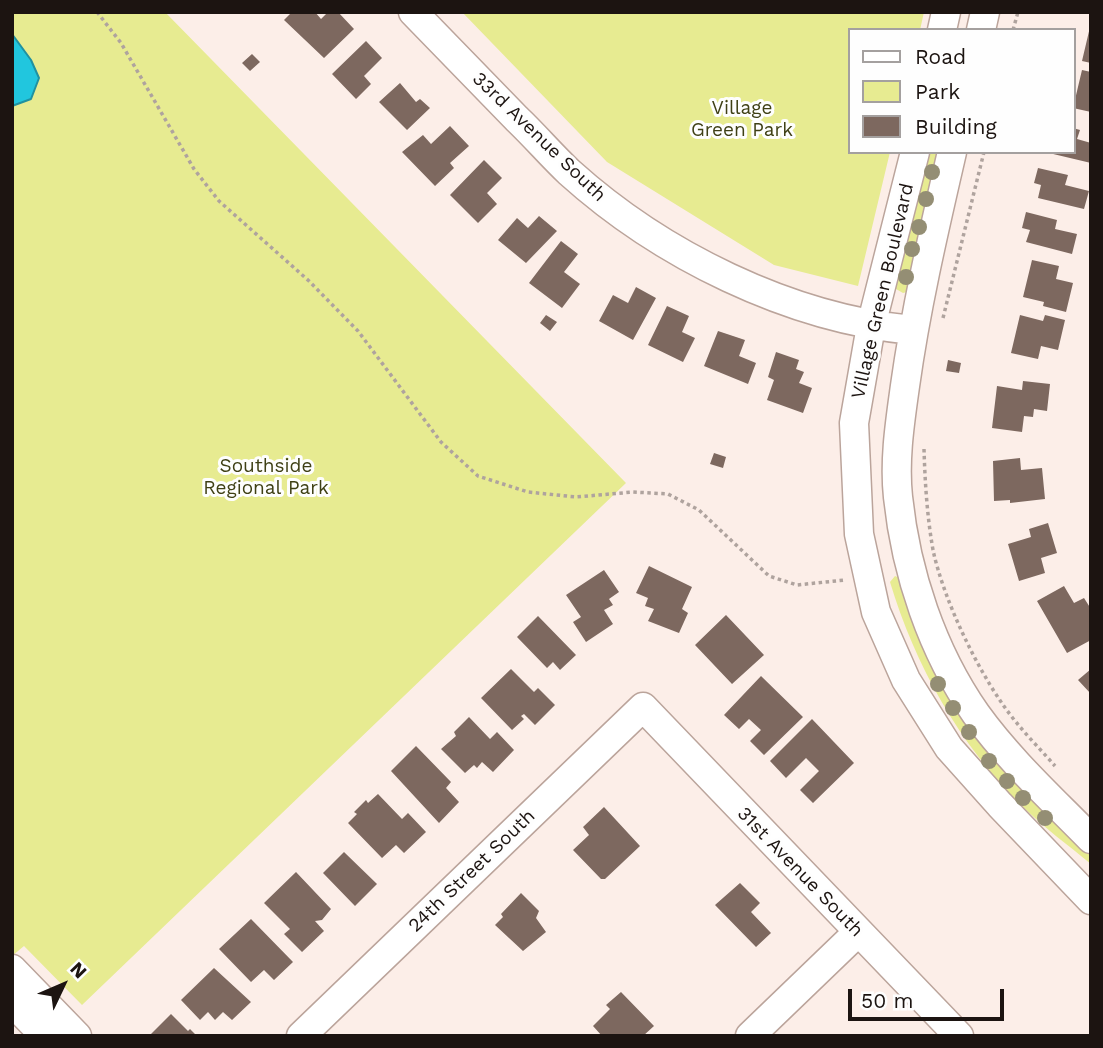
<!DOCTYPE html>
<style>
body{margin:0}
#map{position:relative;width:1103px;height:1048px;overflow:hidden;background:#fceee8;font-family:"Work Sans",sans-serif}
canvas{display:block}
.frame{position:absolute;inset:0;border:14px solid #1c1411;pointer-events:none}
.legend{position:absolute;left:848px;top:28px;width:228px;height:126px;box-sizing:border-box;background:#fefefe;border:2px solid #a4a09f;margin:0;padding:9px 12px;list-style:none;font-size:21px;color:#1c1411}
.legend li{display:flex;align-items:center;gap:14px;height:35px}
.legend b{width:35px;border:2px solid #a4a09f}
.north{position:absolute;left:28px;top:950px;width:70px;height:70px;-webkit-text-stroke:5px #fefefe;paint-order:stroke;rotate:46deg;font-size:19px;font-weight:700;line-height:28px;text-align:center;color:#1c1411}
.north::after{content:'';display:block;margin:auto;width:24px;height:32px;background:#1c1411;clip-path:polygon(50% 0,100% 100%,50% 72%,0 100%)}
.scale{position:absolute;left:848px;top:989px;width:156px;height:32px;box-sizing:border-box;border:4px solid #1c1411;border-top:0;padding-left:9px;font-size:21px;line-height:24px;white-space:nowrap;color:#1c1411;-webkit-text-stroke:5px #fefefe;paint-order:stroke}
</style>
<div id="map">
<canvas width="1103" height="1048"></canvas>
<div class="frame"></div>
<ul class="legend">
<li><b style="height:9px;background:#fff"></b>Road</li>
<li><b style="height:19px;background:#e7eb91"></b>Park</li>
<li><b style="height:19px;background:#7d685f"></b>Building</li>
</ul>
<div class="north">N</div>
<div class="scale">50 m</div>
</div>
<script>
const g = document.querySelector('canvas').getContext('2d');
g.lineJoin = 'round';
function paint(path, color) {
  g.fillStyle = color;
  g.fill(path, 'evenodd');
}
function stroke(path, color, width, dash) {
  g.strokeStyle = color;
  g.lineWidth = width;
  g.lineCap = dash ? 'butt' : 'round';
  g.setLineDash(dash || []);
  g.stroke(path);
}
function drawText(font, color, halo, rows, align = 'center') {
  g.font = font + ' "Work Sans",sans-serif';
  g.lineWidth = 6;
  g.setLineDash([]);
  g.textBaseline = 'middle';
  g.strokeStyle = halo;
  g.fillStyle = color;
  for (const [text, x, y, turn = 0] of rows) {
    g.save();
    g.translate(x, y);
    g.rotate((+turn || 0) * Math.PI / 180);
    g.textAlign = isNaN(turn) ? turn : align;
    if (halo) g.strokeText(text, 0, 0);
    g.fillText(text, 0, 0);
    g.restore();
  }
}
paint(new Path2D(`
 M12,12H165L626,483L82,1005L24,946L12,956Z
 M462,12H924L920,30H849V152H890L858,286L774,265L607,162Z
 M929,152H944L907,292L903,293L896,289L895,284Z
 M895,576L902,579L1055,819L1091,855V864C1068,845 1043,827 1021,805C959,744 915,665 890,582Z`), '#e7eb91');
const water = new Path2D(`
 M12,34L31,60L39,78L31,99L12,106Z`);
paint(water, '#21c6de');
stroke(water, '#2091a0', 2);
paint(new Path2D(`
 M292,12H315L321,19L328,12H338L354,29L324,58L284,20Z
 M1090,27H1091V63L1082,61Z
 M366,41L382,58L364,76L371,84L356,99L332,74Z
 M252,54L260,62L250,71L242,63Z
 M1082,70L1091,72V112L1073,108Z
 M400,83L416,102L420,99L430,108L407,130L379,102Z
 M450,126L469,146L450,163L454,168L435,186L402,152L423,135L431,144Z
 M1073,128L1080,130L1077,139L1091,143V163L1049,153L1073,152Z
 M484,160L502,178L487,193L497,204L478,223L450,195Z
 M1038,168L1068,175L1065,185L1089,191L1084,209L1038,198L1041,185L1034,183Z
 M1026,212L1057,220L1055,229L1077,234L1072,254L1026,242L1030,230L1022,228Z
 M539,216L557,231L526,263L498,240L517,218L528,228Z
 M561,241L578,254L564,272L580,284L562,308L529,283Z
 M1032,260L1059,266L1056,279L1073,283L1066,312L1043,306L1044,302L1023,297Z
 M636,287L656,298L633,340L599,321L613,295L628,303Z
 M667,306L689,316L682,332L695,338L683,362L648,345Z
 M546,315L557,322L550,331L540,323Z
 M1020,315L1043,321L1045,315L1065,320L1058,350L1041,346L1038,359L1011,353Z
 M718,331L745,340L739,356L756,363L748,384L704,366Z
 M776,352L799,360L796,369L804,372L799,383L812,388L803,413L767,400L774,380L768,377Z
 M948,360L961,363L959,373L946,371Z
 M1023,381L1050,384L1047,411L1034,409L1033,417L1024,416L1022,432L992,428L997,386L1022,390Z
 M714,453L726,457L723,468L710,464Z
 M1020,458L1021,470L1042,468L1045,499L1010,503V500L994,501L993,461Z
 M1048,523L1057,553L1041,558L1045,573L1019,581L1008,544L1031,537L1029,529Z
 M649,566L692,587L682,609L688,613L679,633L648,621L654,609L645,606L648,598L636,593Z
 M604,570L619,592L609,599L613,605L604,610L613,624L586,642L573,622L581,617L566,595Z
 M1064,586L1074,603L1084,598L1091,609V640L1067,653L1037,601Z
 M726,615L764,655L732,684L695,645Z
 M538,616L576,655L560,670L553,662L547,668L517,637Z
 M511,669L534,692L538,688L555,705L535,725L524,714L521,716L524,719L512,730L481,698Z
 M1091,669V694L1078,680Z
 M761,676L803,717L764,755L750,741L761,730L749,719L739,729L724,715Z
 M469,717L490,739L497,732L514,750L493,772L482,762L477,768L474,765L465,773L441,749L456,736L454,732Z
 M812,719L854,763L813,803L800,790L819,771L806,758L786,778L770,761Z
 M416,746L451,782L446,788L459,802L439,823L391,771Z
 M378,794L402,819L408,813L426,832L404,853L396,845L382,858L348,823L357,814L354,812L366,800L368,803Z
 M604,807L640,846L605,879H601L573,850L589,835L583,827Z
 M344,852L377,884L355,906L323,873Z
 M296,872L331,909L322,920L315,921L324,931L302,952L284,934L290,929L264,903Z
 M740,883L760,903L751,912L771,933L756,947L715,905Z
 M521,893L539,911L536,918L546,932L523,951L495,925L503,917L501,914Z
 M251,919L293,962L274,980L264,970L251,982L219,949Z
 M214,968L251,1002L232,1020L223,1012L215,1020L208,1012L200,1020L181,1000Z
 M621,992L654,1026L643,1036H602L593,1026L610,1009L606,1005Z
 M171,1014L188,1031L190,1029L197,1036H149Z`), '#7d685f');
const minor = new Path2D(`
 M413,12C448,48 482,83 517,119C535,136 551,155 569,172C661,255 789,318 912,330
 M942,30L946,12
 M981,30L985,12
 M915,152L871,326L854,423L859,534L876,612L906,680L949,748L1000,805L1091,900
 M952,152C934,230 916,307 905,386C900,422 894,460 898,497C906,573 932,651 976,714C1009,760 1052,799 1091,839
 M12,969L77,1036
 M12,1002L45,1036
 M301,1036L643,707L959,1036
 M750,1036L857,933`);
stroke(minor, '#bba49b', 31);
stroke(new Path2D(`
 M97,12L121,43L194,169L219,201L309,281L358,331L441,442L478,476L528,492L576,497L633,492L668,494L699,510L769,576L797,585L845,580
 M1013,30L1018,12
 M943,318L984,152
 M924,449C925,482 927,516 933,550C944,602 982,681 1016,722C1028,737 1042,751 1055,766`), '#afa39e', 3.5, [3.5, 3.5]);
stroke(minor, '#fff', 28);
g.fillStyle = '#948e74';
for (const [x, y] of [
 [932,172],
 [926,199],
 [919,227],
 [912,249],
 [906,277],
 [938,684],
 [953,708],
 [969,732],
 [989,761],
 [1007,781],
 [1023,798],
 [1045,818]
]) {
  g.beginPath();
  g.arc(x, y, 8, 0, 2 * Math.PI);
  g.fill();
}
drawText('19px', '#3f4015', '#fefefe', [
 ["Village",742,108],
 ["Green Park",742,130],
 ["Southside",266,466],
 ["Regional Park",266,488]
]);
drawText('19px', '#1c1411', '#fefefe', [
 ["33rd Avenue South",539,137,44],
 ["Village Green Boulevard",883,291,-77],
 ["24th Street South",472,871,-44],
 ["31st Avenue South",800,872,46]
]);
</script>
